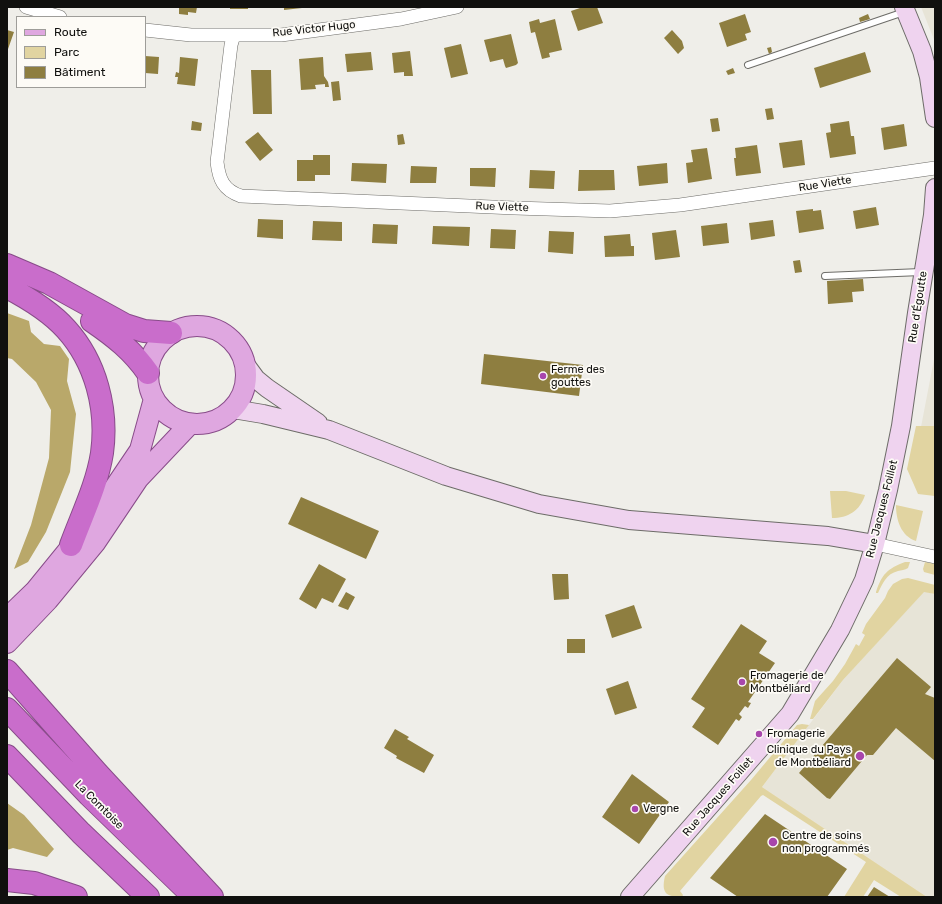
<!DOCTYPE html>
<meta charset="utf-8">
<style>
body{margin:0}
#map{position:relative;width:942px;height:904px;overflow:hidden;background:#efeee9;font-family:Rubik,sans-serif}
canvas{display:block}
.frame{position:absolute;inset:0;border:8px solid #10100e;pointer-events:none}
.legend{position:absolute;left:16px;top:16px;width:130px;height:72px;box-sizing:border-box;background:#fdfbf6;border:1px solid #9e9d99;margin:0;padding:5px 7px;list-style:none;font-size:12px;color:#10100e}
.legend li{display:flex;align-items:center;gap:8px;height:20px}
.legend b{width:20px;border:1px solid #9e9d99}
</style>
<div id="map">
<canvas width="942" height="904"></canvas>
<div class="frame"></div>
<ul class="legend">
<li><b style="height:5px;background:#dfa7e0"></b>Route</li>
<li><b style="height:11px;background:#e1d4a1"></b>Parc</li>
<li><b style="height:11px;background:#8e7e40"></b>Bâtiment</li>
</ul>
</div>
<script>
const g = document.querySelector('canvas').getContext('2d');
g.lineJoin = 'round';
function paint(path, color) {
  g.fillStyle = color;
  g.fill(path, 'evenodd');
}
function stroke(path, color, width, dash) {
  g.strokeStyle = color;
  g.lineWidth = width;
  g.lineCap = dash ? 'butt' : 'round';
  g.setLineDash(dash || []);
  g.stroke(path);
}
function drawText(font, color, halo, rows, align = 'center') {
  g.font = font + ' Rubik,sans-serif';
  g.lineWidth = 3.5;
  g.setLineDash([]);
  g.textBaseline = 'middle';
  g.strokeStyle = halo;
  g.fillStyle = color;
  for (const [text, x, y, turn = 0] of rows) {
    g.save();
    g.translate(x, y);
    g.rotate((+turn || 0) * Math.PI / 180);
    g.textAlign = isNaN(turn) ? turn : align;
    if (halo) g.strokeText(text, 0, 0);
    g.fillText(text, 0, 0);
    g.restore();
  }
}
paint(new Path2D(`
 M921,7H935V42Z
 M935,354V426L921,427Z
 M924,591L935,594V897H927L762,787L843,680Z`), '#e7e4d7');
paint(new Path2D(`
 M916,426H935V496L918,494L907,469Z
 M830,491H846L865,495C860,511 848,518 832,518Z
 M896,505L923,511L916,541C901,536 896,520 896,505Z
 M905,562H910L908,568C905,570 901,570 898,571C886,574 883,583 878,593H876V592C882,574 887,569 905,562Z
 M925,562L935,564V575L924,572L923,569Z
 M908,578L935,585V594L924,592L843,680L813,719H810L815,701L833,681L845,664L856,644L859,646L865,635L862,633L866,624L885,598L888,591L893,584L902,579Z
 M802,724L809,725L762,787L927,897H901L874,880L863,897H844L866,862L763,795L761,796L680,891L683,895L682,897C666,897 661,893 665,876L751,780L797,725Z`), '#e1d4a1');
paint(new Path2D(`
 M7,313L29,321L31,332L44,344L60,346L69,359L67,381L76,414L70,472L46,532L28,562L14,569L31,525L49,458L51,410L36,382L12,359L7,358Z
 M7,803L24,815L54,849L47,857L13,848L7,850Z`), '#b9a86a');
paint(new Path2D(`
 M179,7H197L196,13L188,12V15L179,14Z
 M230,7H248V9H230Z
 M284,7H302V8L284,10Z
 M583,7H597L603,23L578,31L571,11Z
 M745,14L751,32L745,34L747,40L727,47L719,23Z
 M868,14L870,19L860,22L859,18Z
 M539,19L540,23L555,19L562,50L549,53L550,57L542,59L535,32L531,33L529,22Z
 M7,30L14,32L7,52Z
 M672,30L682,41L684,48L678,54L664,38Z
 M511,34L518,63L516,65L506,68L505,66L503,59L490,62L484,40Z
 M461,44L468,74L451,78L444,48Z
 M771,47L772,52L769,54L767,48Z
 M410,51L413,76H404V72L394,73L392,53Z
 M371,52L373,70L347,72L345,54Z
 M865,52L871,72L820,88L814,68Z
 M145,56L159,57L158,74L145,73Z
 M180,57L198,59L195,86L177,84L178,77H175L176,72L179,73Z
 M323,57L324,76L328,82L329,87H325V84L315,85L316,89L301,90L299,59Z
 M733,68L735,73L728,75L726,71Z
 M251,70H271L272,114H253Z
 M339,81L341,100L333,101L331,82Z
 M772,108L774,119L767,120L765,109Z
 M718,118L720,131L712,132L710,119Z
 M192,121L202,123L201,131L191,130Z
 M849,121L851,136H854L856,154L830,158L826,133L831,132L830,124Z
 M904,124L907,146L884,150L881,128Z
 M258,132L273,150L260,161L245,142Z
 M403,134L405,144L398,145L397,135Z
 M802,140L805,165L783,168L779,143Z
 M757,145L761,173L736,176L734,158H736L735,148Z
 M707,148L712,179L688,183L686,163L693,162L691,150Z
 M313,155H330V175H315V181H297V160H313Z
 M352,163L387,164L386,183L351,181Z
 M667,163L668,183L639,186L637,166Z
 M411,166L437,167L436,183H410Z
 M470,168H496L495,187L470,186Z
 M530,170L555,171L554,189L529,188Z
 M579,170H614L615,190L578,191Z
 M876,207L879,225L856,229L853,211Z
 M813,209V211L821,210L824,229L799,233L796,211Z
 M258,219L283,220V239L257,237Z
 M773,220L775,236L751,240L749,223Z
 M313,221L342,222V241L312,240Z
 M727,223L729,243L703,246L701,226Z
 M373,224L398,225L397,244L372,243Z
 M433,226L470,227L469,246L432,244Z
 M491,229L516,230L515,249L490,248Z
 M676,230L680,257L655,260L652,233Z
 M549,231L574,232L573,254L548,252Z
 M630,234L631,246H634V256L605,257L604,236Z
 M800,260L802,272L795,273L793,261Z
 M863,279L864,291L852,292L853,302L828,304L827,281Z
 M484,354L583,365L579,396L481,384Z
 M301,497L379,531L366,559L288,524Z
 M319,564L346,579L333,603L322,598L316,609L299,599Z
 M552,574H568L569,599L554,600Z
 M346,592L355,597L348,610L338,606Z
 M634,605L642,628L612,638L605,615Z
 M741,624L767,641L759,653L775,663L748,702L751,703L748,708L745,706L739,714L742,717L739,721L736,719L718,745L692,727L705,708L691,699Z
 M567,639H585V653H567Z
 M897,658L931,687L925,694L935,698V761L896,728L873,755H867L830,799L827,798L799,773Z
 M628,681L637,708L615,715L606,689Z
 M395,729L409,737L407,739L434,755L424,773L396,758L397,756L384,748Z
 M632,774L669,802L639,844L602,817Z
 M765,814L847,869L827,897H738L710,878Z
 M874,887L890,897H867Z`), '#8e7e40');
const service = new Path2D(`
 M748,65L904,12
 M825,276L921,272`);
const minor = new Path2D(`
 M26,7L60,17
 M145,30L191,35H281L401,19L457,7
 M234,35L231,45L217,162C219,179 223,190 241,196L515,208L610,211L680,205L935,168
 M875,544L935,557`);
const secondary = new Path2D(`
 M904,7L922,51L929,77L935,118
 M245,364L256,379L267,388L318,423
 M233,409L263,414L329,430L446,476L539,504L629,520L828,536L875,544
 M630,897L790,714L840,630L864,580L875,544L888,490L901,426L917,313L933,215L935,188`);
const primary = new Path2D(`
 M148 375a49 49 0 1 1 98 0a49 49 0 1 1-98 0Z
 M7,618L35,591L92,521L115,487L140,450L154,399
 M7,643L48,600L95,543L138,479L190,424`);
const motorway = new Path2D(`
 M7,265L49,283L125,325L144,331L171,333
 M7,287C28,298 50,311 66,329C96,362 108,409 102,453C97,485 82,515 71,545
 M92,321C114,336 133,351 148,373
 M7,671L98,774L212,897
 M7,709L89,795L188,891
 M7,756L81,833L148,897
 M7,880L34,883L76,897`);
stroke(service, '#6d6c68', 8);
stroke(minor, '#6d6c68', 14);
stroke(secondary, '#6d6c68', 20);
stroke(primary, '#884c89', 22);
stroke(motorway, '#884c89', 24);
stroke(service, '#fff', 6);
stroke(minor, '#fff', 13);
stroke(secondary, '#efd3ef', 18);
stroke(primary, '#dfa7e0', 20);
stroke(motorway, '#c96dcb', 22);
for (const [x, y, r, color] of [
 [543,376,4,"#a846ac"],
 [742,682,4,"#a846ac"],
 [759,734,4,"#a846ac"],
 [860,756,5,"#a846ac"],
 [635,809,4,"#a846ac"],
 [773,842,5,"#a846ac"]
]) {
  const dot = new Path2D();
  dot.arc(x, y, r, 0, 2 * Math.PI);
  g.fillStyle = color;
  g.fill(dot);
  stroke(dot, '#fdfbf6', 1.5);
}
drawText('11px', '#10100e', '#fdfbf6', [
 ["Rue Victor Hugo",314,29,-6],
 ["Rue Viette",825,184,-9],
 ["Rue Viette",502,207,2],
 ["Rue d'Égoutte",918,307,-81],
 ["Rue Jacques Foillet",882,509,-76],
 ["Rue Jacques Foillet",718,797,-49],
 ["La Comtoise",99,805,45]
]);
drawText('11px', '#10100e', '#fdfbf6', [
 ["Ferme des",551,370],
 ["gouttes",551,383],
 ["Fromagerie de",750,676],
 ["Montbéliard",750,689],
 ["Fromagerie",767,734],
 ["Clinique du Pays",851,750,"right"],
 ["de Montbéliard",851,763,"right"],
 ["Vergne",643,809],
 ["Centre de soins",782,836],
 ["non programmés",782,849]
], 'left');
</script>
